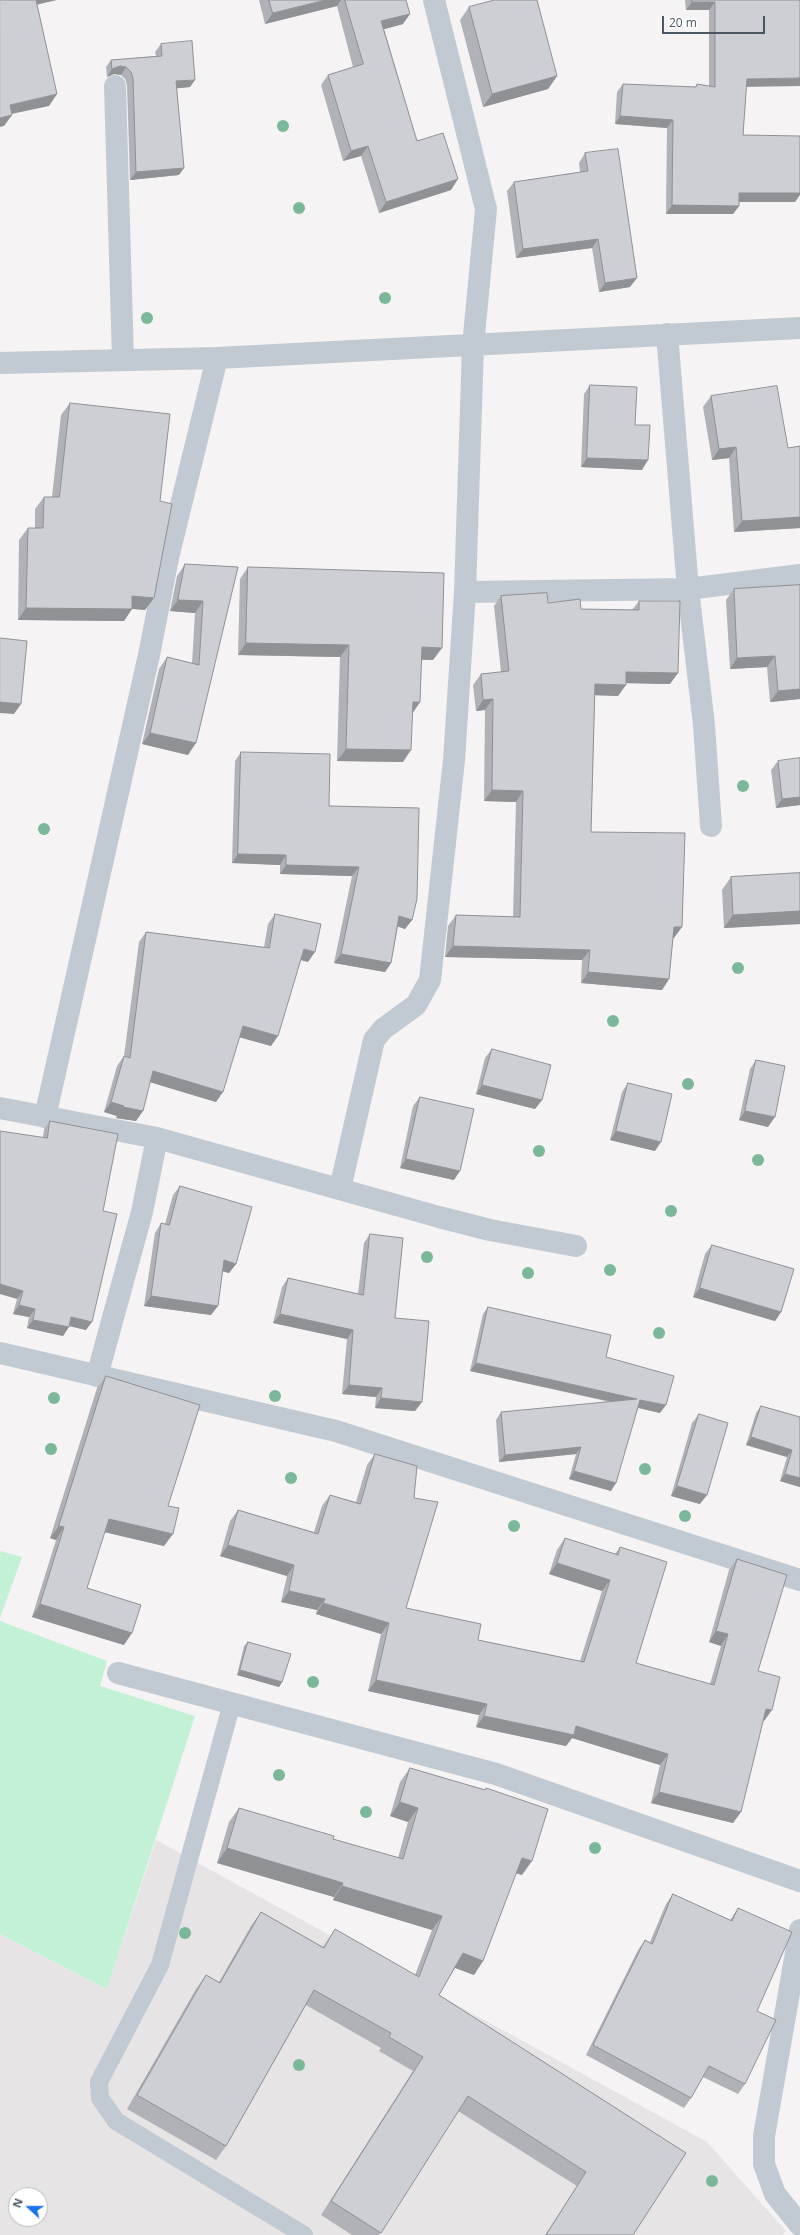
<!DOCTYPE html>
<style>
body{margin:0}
#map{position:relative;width:800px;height:2235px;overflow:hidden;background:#f5f3f3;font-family:"Open Sans",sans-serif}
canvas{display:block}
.north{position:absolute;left:8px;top:2187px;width:40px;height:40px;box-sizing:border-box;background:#fff;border:1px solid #b7bbc0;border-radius:50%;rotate:291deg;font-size:11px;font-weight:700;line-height:16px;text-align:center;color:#4a5661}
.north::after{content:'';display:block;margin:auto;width:14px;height:18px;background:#1a73e8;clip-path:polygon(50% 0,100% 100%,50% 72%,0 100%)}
.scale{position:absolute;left:662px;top:16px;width:103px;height:18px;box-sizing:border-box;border:2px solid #4a5661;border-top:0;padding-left:5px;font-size:12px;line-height:14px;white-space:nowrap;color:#4a5661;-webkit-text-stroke:3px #fff;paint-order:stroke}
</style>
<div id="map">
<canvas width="800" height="2235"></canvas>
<div class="north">N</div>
<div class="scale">20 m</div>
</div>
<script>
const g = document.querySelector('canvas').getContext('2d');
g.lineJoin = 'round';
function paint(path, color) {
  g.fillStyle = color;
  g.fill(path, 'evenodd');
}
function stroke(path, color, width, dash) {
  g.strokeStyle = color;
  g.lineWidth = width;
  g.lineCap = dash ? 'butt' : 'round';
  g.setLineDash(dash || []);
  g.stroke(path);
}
paint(new Path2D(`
 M156,1840L707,2142L786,2231L782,2235H0V1934L107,1989ZM16,2195H40V2219H16Z`), '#e6e4e5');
paint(new Path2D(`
 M0,1551L22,1557L0,1618Z
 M0,1621L107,1661L100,1686L195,1716L107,1989L0,1934Z`), '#c3f1d5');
stroke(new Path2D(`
 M232,1703L160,1965L99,2082L100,2098L116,2121L304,2235`), '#c1cad2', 18);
stroke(new Path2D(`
 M115,86L123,360
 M667,334L688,589L704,725L711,826
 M0,363L217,358L800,328
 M465,592L688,589L800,575
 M0,1108L157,1138L439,1217L490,1230L576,1246
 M45,1117L149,655L168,558L217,358
 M340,1189L374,1040L383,1029L416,1005L430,980L454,760L465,592L473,346L486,209L434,0
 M0,1353L336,1431L800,1580
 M97,1376L142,1212L157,1138
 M118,1673L496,1774L800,1881
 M800,1930L764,2136V2164L775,2194L800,2225`), '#c1cad2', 22);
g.fillStyle = '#7bb799';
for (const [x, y] of [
 [283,126],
 [299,208],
 [385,298],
 [147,318],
 [743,786],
 [44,829],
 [738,968],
 [613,1021],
 [688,1084],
 [539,1151],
 [758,1160],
 [671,1211],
 [427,1257],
 [610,1270],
 [528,1273],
 [659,1333],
 [275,1396],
 [54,1398],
 [51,1449],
 [645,1469],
 [291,1478],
 [685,1516],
 [514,1526],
 [313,1682],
 [279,1775],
 [366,1812],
 [595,1848],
 [185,1933],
 [299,2065],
 [712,2181]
]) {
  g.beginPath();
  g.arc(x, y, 6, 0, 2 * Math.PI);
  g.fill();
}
paint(new Path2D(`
 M259,0H406L403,24L384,29L417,141L451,190L379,213L361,156L343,161L321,85L328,75L353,67L337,6L265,24Z
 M685,0H788L746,87L743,135L795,202H739V206L733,214H666L667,128L615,124L617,92L623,84L695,87L697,84L709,86V10H686Z
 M469,7L557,76L548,89L483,107L460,20Z
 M161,44L190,87L177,88L179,175L130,180L127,85L125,79L121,75L114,74L107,77L106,67L111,60L156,56L155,52Z
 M585,153L630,287L599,292L592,248L516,258L507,191L514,182L580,172L579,163Z
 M590,385L635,425L642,470L581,467L584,394Z
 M711,396L788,448L800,446V528L734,532L729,458L712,460L703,407Z
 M70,403L145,610L132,609L124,621L18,620L19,540L28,528H35V509L44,497H52L61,415Z
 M185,564L238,567L188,755L142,744L159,669L167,657L192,663L195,613L170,611L177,576Z
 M248,567L433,660H421L420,702L412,713L403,762L337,761L340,657L238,655L240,579Z
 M800,585V699L770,702L767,667L730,669L726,600L734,589Z
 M501,596L548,603L581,609L632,610L639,601L670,684L626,683L618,696L595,695L591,832L674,938H673L669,979L662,990L581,983L582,960L445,957L448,926L456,915L513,917L516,802L484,801L485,710L476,711L473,685L481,674L501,672L494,606Z
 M241,752L412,920L405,929L398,926L391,963L385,972L334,963L352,876L280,874V865L232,863L235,761Z
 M778,761L800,805L776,808L771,770Z
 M800,873V924L724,928L722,890L731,877Z
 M275,914L308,962L301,960L271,1046L239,1037L216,1102L150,1082L136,1121L116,1118L117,1116L104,1112L117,1066L124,1056L139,942L146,932L264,947L268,924Z
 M492,1049L542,1100L535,1109L476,1094L485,1058Z
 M756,1060L768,1127L739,1120L750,1069Z
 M628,1083L655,1151L610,1140L622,1092Z
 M420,1097L454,1180L400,1168L413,1106Z
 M50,1121L103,1211L86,1330L69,1326L63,1336L27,1328L29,1317L13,1314L17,1299L43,1138L44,1129Z
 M180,1186L236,1264L229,1273L223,1271L211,1315L144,1306L155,1233L161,1223L165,1224L173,1195Z
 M370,1234L395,1318L422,1402L415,1411L375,1408L376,1397L342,1394L347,1339L273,1323L282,1287L288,1278L358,1294L364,1243Z
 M712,1245L781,1312L775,1321L693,1297L705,1254Z
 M488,1307L606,1357L660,1413L638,1408L611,1491L569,1479L576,1454L499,1462L496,1420L501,1412L610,1402L470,1371L483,1314Z
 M106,1376L168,1506L164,1546L104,1532L87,1588L124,1645L32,1617L56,1540L50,1538L97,1388Z
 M761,1406L800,1417V1487L780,1481L787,1457L746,1445L756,1413Z
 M699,1414L700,1504L671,1496L692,1423Z
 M375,1454L414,1498L406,1608L478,1640L580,1661L602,1591L549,1574L557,1550L565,1538L615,1554L620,1547L636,1663L710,1684L721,1646L709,1642L729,1570L737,1559L758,1671L764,1721H763L733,1823L651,1803L660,1765L572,1738L566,1746L476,1727L479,1715L368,1691L381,1634L316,1614L317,1610L281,1602L287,1576L220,1556L230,1521L238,1510L314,1532L322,1506L330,1495L356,1502L367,1465Z
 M248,1642L282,1682L279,1687L237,1675L244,1646Z
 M410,1768L485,1790L486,1788L522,1875L516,1873L483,1961L474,1975L455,1968L439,1995L686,2153L633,2235H545L577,2186L458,2111L379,2235H352L321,2215L413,2071L379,2051L381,2048L306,2005L226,2146L216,2160L127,2109L196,1989L206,1975L219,1982L251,1926L261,1912L323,1947L335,1929L415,1975L432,1930L333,1900L334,1897L217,1863L229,1822L239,1808L333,1839L398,1858L408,1822L390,1816L400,1782Z
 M673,1894L730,1920L738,1908L757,2011L745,2084L738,2094L703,2077L691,2098L684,2108L586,2055L638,1950L645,1940L650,1942L666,1904Z`), '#b0b2b7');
paint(new Path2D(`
 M32,0H57L27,7Z
 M326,0H341L337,6L265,24L273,13Z
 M692,2H715L709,10H686Z
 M410,14L403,24L374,32L381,21Z
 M120,66L126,67L121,75L114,74L107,77L112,69Z
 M557,76L548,89L483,107L492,94Z
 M800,78V86L741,87L747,79Z
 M195,80L190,87L171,89L176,81Z
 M57,94L49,106L2,116L10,105Z
 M12,115L4,126L0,127V118Z
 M620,116L673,120L667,128L615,124Z
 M368,146L361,156L343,161L351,151Z
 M184,168L179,175L130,180L136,172Z
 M458,179L451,190L379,213L386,202Z
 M739,193H800V195L795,202H733Z
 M672,205L739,206L733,214H666Z
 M598,239L592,248L516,258L523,249Z
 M637,278L630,287L599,292L605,283Z
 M736,447L729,458L712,460L719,449Z
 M587,458L648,460L642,470L581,467Z
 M800,517V528L734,532L742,521Z
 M132,596L154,598L145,610L124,608Z
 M178,600L203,601L195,613L170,611Z
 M26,608L132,609L124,621L18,620Z
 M246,643L349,645L340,657L238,655Z
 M422,647L442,648L433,660L413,659Z
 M775,656L767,667L730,669L737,658Z
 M626,672L678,673L670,684L619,683Z
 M595,684L626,685L618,696L587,695Z
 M800,689V699L770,702L778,691Z
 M493,699L485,710L476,711L483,700Z
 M0,702L21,704L14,714L0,713Z
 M413,702H420L412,714Z
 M150,733L196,743L188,755L142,744Z
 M346,749L411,750L403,762L337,761Z
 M492,790L523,791L516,802L484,801Z
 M800,797V805L776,808L782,799Z
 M238,854L286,855L280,865L232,863Z
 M286,865L359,867L352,876L280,874Z
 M800,911V924L724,928L733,915Z
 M399,916L412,920L405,929L393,925Z
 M674,927H682L674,938L666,937Z
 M453,946L590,950L582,960L445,957Z
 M304,949L315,952L308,962L297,959Z
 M341,954L391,963L385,972L334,963Z
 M588,972L669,979L662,990L581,983Z
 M243,1026L278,1036L271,1046L235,1036Z
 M153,1071L223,1092L216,1102L146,1081Z
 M482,1085L542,1100L535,1109L476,1094Z
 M111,1102L124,1106L117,1116L104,1112Z
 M123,1107L143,1111L136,1121L116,1118Z
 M745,1111L775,1117L768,1127L739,1120Z
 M616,1131L661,1142L655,1151L610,1140Z
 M406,1159L460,1171L454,1180L400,1168Z
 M224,1260L236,1264L229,1273L218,1270Z
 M0,1284L23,1291L17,1299L0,1294Z
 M700,1288L781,1312L775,1321L693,1297Z
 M151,1296L218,1306L211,1315L144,1306Z
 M19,1305L35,1309L29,1317L13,1314Z
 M280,1314L353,1330L347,1339L273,1323Z
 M71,1317L92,1322L86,1330L65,1325Z
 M33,1320L69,1327L63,1336L27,1328Z
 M476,1363L637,1399L632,1406L470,1371Z
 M349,1385L382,1388L376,1397L342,1394Z
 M381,1398L422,1402L415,1411L375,1408Z
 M640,1400L666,1405L660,1413L635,1407Z
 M751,1437L792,1450L787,1457L746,1445Z
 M581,1447L576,1454L499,1462L505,1455Z
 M574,1471L616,1483L611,1491L569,1479Z
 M785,1474L800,1478V1487L780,1481Z
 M677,1486L707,1495L700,1504L671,1496Z
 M109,1519L173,1534L164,1546L100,1531Z
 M59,1526L64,1527L56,1540L50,1538Z
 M228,1545L294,1565L287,1576L220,1556Z
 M557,1563L610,1580L602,1591L549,1574Z
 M289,1591L325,1599L317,1610L281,1602Z
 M323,1603L389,1623L381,1634L316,1614Z
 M40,1604L132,1633L124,1645L32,1617Z
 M716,1631L728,1634L721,1646L709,1642Z
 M240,1670L282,1682L279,1687L237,1675Z
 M376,1680L487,1704L479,1715L368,1691Z
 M766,1709L772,1710L764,1721L758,1720Z
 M484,1716L576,1726L668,1754L660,1765L572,1738L566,1746L476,1727Z
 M659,1792L741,1812L733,1823L651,1803Z
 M400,1802L418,1808L408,1822L390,1816Z
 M227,1848L343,1883L334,1897L217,1863Z
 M522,1858L532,1861L522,1875L512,1872Z
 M342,1886L442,1916L432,1930L333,1900Z
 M463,1953L483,1961L474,1975L453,1967Z`), '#909195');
const building = new Path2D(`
 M0,0H36L57,94L10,105L12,115L0,118Z
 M269,0H326L273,13Z
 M345,0H406L410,14L381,21L417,141L443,133L458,179L386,202L368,146L351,151L328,75L363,64Z
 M495,0H537L557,76L492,94L469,7Z
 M692,0H800V78L747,79L743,135L800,136V193H739V206L672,205L673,120L620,116L623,84L696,87L697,84L715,87V2H692Z
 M192,41L195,80L176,81L184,168L136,172L133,78L131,72L126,67L120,66L112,69L111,60L162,56L161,44Z
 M618,149L637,278L605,283L598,239L523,249L514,182L588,171L585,153Z
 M590,385L637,387L635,425H650L648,460L587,458Z
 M777,386L788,448L800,446V517L742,521L736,447L719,449L711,396Z
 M70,403L170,414L160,501L172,504L154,598L132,596V609L26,608L28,528H43L44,497H59Z
 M185,564L238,567L196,743L150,733L167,657L199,665L203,601L178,600Z
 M248,567L444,573L442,648L422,647L420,702H413L411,750L346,749L349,645L246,643Z
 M800,585V689L778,691L775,656L737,658L734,589Z
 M547,593L548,603L580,599L581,609L639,610V601H680L678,673L626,672V685L595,684L591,832L685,833L682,927H674L669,979L588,972L590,950L453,946L456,915L520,917L523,791L492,790L493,699L483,700L481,674L509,671L501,596Z
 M0,638L27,641L21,704L0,702Z
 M241,752L330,754L329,806L419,808L417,899L412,920L399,916L391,963L341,954L359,867L286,865V855L238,854Z
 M800,758V797L782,799L778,761Z
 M800,873V911L733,915L731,877Z
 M275,914L321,924L315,952L304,949L278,1036L243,1026L223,1092L153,1071L143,1111L123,1107L124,1106L111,1102L124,1056L130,1058L146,932L269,948Z
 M492,1049L551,1065L542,1100L482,1085Z
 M756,1060L785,1066L775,1117L745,1111Z
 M628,1083L672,1094L661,1142L616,1131Z
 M420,1097L474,1109L460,1171L406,1159Z
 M50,1121L118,1134L103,1211L117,1214L92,1322L71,1317L69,1327L33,1320L35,1309L19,1305L23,1291L0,1284V1131L47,1138Z
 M180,1186L252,1207L236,1264L224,1260L218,1306L151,1296L161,1223L169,1225Z
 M370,1234L403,1238L395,1318L429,1321L422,1402L381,1398L382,1388L349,1385L353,1330L280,1314L288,1278L363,1295Z
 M712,1245L794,1269L781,1312L700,1288Z
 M488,1307L611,1335L606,1357L674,1376L666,1405L640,1400L616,1483L574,1471L581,1447L505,1455L501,1412L637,1399L476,1363Z
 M106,1376L200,1405L168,1506L179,1508L173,1534L109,1519L87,1588L141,1605L132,1633L40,1604L64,1527L59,1526Z
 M761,1406L800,1417V1478L785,1474L792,1450L751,1437Z
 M699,1414L728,1423L707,1495L677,1486Z
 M375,1454L417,1466L414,1498L438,1502L406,1608L481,1624L478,1640L584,1662L610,1580L557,1563L565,1538L618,1555L620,1547L667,1562L636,1663L714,1685L728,1634L716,1631L737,1559L787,1575L758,1671L780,1677L772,1710L766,1709L741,1812L659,1792L668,1754L576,1726L574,1735L484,1716L487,1704L376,1680L389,1623L323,1603L325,1599L289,1591L294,1565L228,1545L238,1510L318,1534L330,1495L360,1504Z
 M248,1642L291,1654L282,1682L240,1670Z
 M410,1768L485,1790L486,1788L548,1809L532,1861L522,1858L483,1961L463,1953L439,1995L686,2153L633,2235H546L586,2172L468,2096L381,2233L331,2201L423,2057L389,2037L391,2033L314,1990L226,2146L137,2095L206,1975L220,1983L261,1912L324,1948L335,1929L419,1977L442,1916L342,1886L343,1883L227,1848L239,1808L334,1836L333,1839L403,1859L418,1808L400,1802Z
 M673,1894L732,1921L738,1908L792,1932L757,2011L776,2020L745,2084L709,2066L691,2098L593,2045L645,1940L652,1944Z`);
paint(building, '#cdcfd5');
stroke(building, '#909195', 1);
</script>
